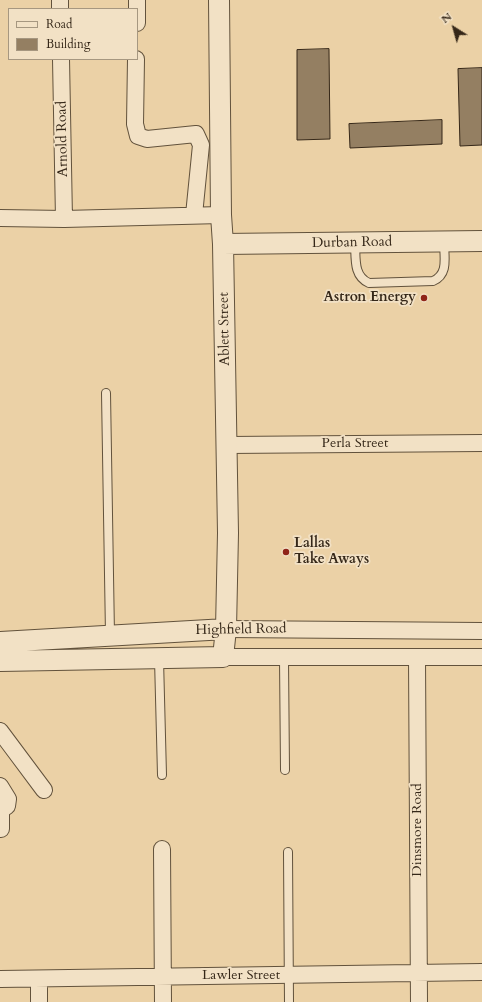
<!DOCTYPE html>
<style>
body{margin:0}
#map{position:relative;width:482px;height:1002px;overflow:hidden;background:#ebd1a6;font-family:Cardo,serif}
canvas{display:block}
.legend{position:absolute;left:8px;top:8px;width:130px;height:52px;box-sizing:border-box;background:#f2e1c5;border:1px solid #a69780;margin:0;padding:5px 7px;list-style:none;font-size:12px;color:#352718}
.legend li{display:flex;align-items:center;gap:8px;height:20px}
.legend b{width:20px;border:1px solid #a69780}
.north{position:absolute;left:434px;top:8px;width:40px;height:40px;-webkit-text-stroke:3px #f2e1c5;paint-order:stroke;rotate:323deg;font-size:11px;font-weight:700;line-height:16px;text-align:center;color:#352718}
.north::after{content:'';display:block;margin:auto;width:14px;height:18px;background:#352718;clip-path:polygon(50% 0,100% 100%,50% 72%,0 100%)}
</style>
<div id="map">
<canvas width="482" height="1002"></canvas>
<ul class="legend">
<li><b style="height:5px;background:#f2e1c5"></b>Road</li>
<li><b style="height:11px;background:#947f62"></b>Building</li>
</ul>
<div class="north">N</div>
</div>
<script>
const g = document.querySelector('canvas').getContext('2d');
g.lineJoin = 'round';
function paint(path, color) {
  g.fillStyle = color;
  g.fill(path, 'evenodd');
}
function stroke(path, color, width, dash) {
  g.strokeStyle = color;
  g.lineWidth = width;
  g.lineCap = dash ? 'butt' : 'round';
  g.setLineDash(dash || []);
  g.stroke(path);
}
function drawText(font, color, halo, rows, align = 'center') {
  g.font = font + ' Cardo,serif';
  g.lineWidth = 3.5;
  g.setLineDash([]);
  g.textBaseline = 'middle';
  g.strokeStyle = halo;
  g.fillStyle = color;
  for (const [text, x, y, turn = 0] of rows) {
    g.save();
    g.translate(x, y);
    g.rotate((+turn || 0) * Math.PI / 180);
    g.textAlign = isNaN(turn) ? turn : align;
    if (halo) g.strokeText(text, 0, 0);
    g.fillText(text, 0, 0);
    g.restore();
  }
}
const building = new Path2D(`
 M329,49L330,139L297,140V50Z
 M482,68V145L460,146L458,69Z
 M442,120V144L350,148L349,124Z`);
paint(building, '#947f62');
stroke(building, '#352718', 1);
const service = new Path2D(`
 M355,243C356,258 353,276 369,283L433,281C449,274 444,257 444,242
 M106,393L110,635
 M159,659L162,775
 M284,659L285,770
 M288,852L289,1002`);
const minor = new Path2D(`
 M60,0V9
 M137,23V0
 M61,59L64,219
 M136,59L135,124L138,136L147,139L196,134L201,145L194,215
 M0,218L64,219L221,215
 M228,445L482,443
 M226,629L482,631
 M223,657H482
 M417,658L419,1002
 M0,731L44,790
 M0,786L8,799L7,806L1,810V829
 M162,849L163,1002
 M0,979L482,972
 M39,979V1002`);
const tertiary = new Path2D(`
 M223,244L482,241
 M0,642L226,629
 M0,661L223,657L226,629L228,533L223,244L221,215L219,0`);
stroke(service, '#62523c', 10);
stroke(minor, '#62523c', 18);
stroke(tertiary, '#62523c', 22);
stroke(service, '#f2e1c5', 8);
stroke(minor, '#f2e1c5', 16);
stroke(tertiary, '#f2e1c5', 20);
for (const [x, y, r, color] of [
 [424,298,4,"#8f2418"],
 [286,552,4,"#8f2418"]
]) {
  const dot = new Path2D();
  dot.arc(x, y, r, 0, 2 * Math.PI);
  g.fillStyle = color;
  g.fill(dot);
  stroke(dot, '#f2e1c5', 1.5);
}
drawText('14px', '#352718', '#f2e1c5', [
 ["Arnold Road",63,139,-91],
 ["Durban Road",352,243,-1],
 ["Ablett Street",225,329,-91],
 ["Perla Street",355,444],
 ["Highfield Road",241,630,-1],
 ["Dinsmore Road",418,830,-90],
 ["Lawler Street",241,976]
]);
drawText('bold 14px', '#352718', '#f2e1c5', [
 ["Astron Energy",416,298],
 ["Lallas",294,544,"left"],
 ["Take Aways",294,560,"left"]
], 'right');
</script>
